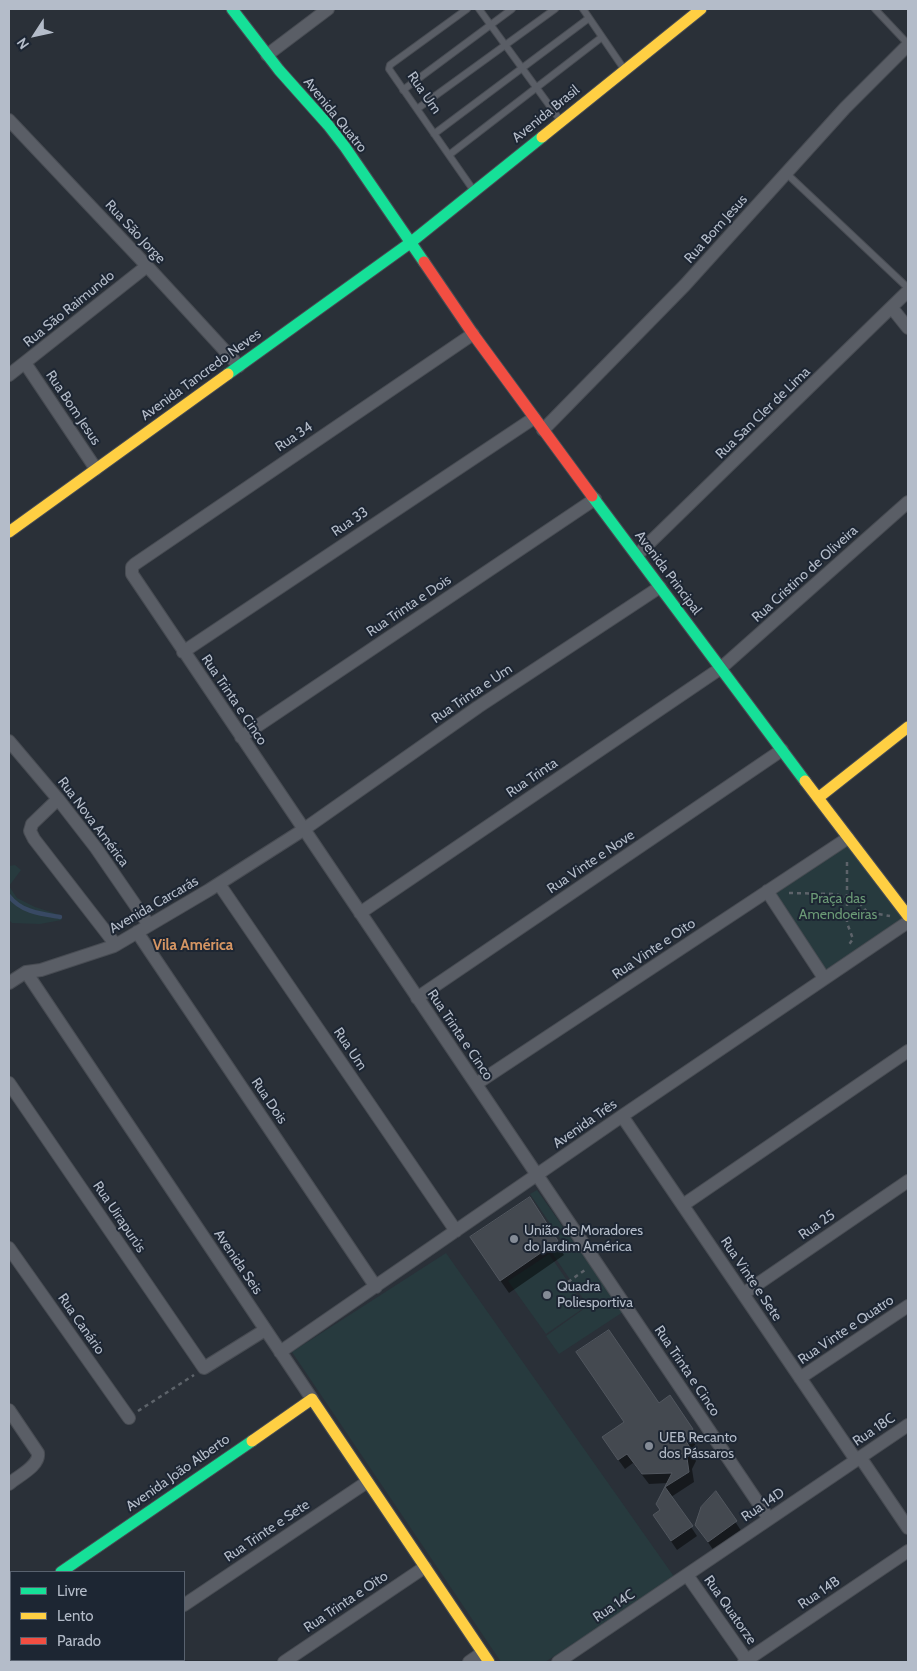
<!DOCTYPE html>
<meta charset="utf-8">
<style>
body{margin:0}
#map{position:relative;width:917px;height:1671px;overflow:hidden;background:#2a3038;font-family:Cabin,sans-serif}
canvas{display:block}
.frame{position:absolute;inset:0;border:10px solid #b4bcc9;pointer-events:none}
.legend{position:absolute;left:10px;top:1571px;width:175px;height:90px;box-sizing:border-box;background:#1d2633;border:1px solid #59626f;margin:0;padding:6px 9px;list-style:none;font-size:15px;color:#b4bcc9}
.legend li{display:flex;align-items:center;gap:10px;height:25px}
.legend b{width:25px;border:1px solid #59626f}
.north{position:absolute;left:10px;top:10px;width:50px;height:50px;-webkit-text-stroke:4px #1d2633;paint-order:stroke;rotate:235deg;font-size:14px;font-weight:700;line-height:20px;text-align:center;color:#b4bcc9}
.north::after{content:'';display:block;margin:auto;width:18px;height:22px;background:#b4bcc9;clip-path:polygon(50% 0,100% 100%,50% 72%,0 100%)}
</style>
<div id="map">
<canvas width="917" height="1671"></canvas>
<div class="frame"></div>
<ul class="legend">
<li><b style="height:6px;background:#16e098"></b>Livre</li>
<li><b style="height:6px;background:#ffcf43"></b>Lento</li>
<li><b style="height:6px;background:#f24e42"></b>Parado</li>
</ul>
<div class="north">N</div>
</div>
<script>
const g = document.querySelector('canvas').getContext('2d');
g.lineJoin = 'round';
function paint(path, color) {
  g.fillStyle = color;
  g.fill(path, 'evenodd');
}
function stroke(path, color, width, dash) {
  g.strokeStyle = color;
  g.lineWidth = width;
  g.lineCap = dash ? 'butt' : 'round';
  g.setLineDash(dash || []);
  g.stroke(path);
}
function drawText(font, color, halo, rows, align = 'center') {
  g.font = font + ' Cabin,sans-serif';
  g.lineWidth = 4;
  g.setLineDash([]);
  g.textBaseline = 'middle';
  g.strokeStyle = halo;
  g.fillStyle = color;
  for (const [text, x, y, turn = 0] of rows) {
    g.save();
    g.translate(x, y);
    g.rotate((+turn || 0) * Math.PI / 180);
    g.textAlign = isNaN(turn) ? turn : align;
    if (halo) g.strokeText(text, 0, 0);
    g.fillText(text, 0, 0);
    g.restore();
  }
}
paint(new Path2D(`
 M848,839L908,918L825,976L770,892Z
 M15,865L21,870L9,886L17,898L35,907L57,914L62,920L40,924L12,923L9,920V866Z
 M537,1190L623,1312L559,1354L546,1336L588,1306L550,1250L562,1241L530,1194Z
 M446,1253L675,1578L545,1662H501L292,1352Z
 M549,1254L585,1307L546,1334L508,1281Z`), '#273a3e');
paint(new Path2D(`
 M556,1242L564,1255L509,1293L479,1250Z
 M578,1353L659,1404L692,1430L698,1440L691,1451L696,1461L692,1469L694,1482L671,1497L697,1536L677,1550L660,1525L661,1511L657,1504L668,1483L649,1484L633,1463L625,1469L609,1447L625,1423Z
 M716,1493L742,1532L714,1551L696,1525Z`), '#0007');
stroke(new Path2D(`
 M9,896C21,912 41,914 60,917`), '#384963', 4.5);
const building = new Path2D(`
 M530,1197L558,1241L500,1281L470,1237Z
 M609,1330L659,1403L670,1395L693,1429L686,1441L692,1451L687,1458L689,1472L665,1487L693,1526L671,1541L653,1515L660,1510L656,1504L672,1473L642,1474L627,1454L618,1460L602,1437L624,1422L576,1352Z
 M716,1491L737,1521L708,1542L695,1525L701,1507Z`);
paint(building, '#444950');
stroke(building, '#52575f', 1);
const lane = new Path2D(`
 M467,9L390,65L389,69L474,191
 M479,9L560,120
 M583,9L624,69
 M875,9L908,44
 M403,90L512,9
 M417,109L555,9
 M434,134L589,18
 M449,155L602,37
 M786,173L908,288
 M50,1660L52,1662`);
const street = new Path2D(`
 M267,55L328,9
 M9,120L147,266L239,366
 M892,308L908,328
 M473,334L135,564L132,567V574L769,1519
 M25,363L96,469
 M9,375L147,266
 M543,430L685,285L845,108L908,45
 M637,555L908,291
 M183,652L534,418
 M241,737L595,499
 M9,741L58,799L96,848L149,925
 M58,799L32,824L30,831L34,839L116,945
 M219,884L456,1231
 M767,891L824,978
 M360,913L721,668L908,502
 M137,932L376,1287
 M26,972L312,1399
 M9,983L26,972L41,970L114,946L209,890L303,830L478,707L660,587
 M417,998L782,750
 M9,1083L204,1368L265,1330
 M476,1084L848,838
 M622,1116L856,1460
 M683,1205L908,1051
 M9,1248L129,1418
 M743,1294L908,1181
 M280,1352L622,1116L908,922
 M800,1378L908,1306
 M9,1410L38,1453C40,1466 18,1476 9,1484
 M860,1457L908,1528
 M687,1575L748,1662
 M184,1605L367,1482
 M101,1662L104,1660
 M284,1662L425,1567
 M469,1662L482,1653
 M558,1662L908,1425
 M744,1662L908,1551`);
const fast = new Path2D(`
 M232,9L279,70L328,125L345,147L424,262
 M228,374L410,243L542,137
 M592,496L805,781
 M61,1572L252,1441
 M9,1608L11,1606`);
const slow = new Path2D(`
 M542,137L701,9
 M9,532L228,374
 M805,781L908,916
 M818,798L908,727
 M252,1441L312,1399L489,1662`);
const jam = new Path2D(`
 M424,262L473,334L592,496`);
stroke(lane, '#484c53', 8);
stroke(street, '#484c53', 14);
stroke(fast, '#484c53', 13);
stroke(slow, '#484c53', 13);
stroke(jam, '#484c53', 13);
stroke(new Path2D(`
 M847,862V923L853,939L848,946
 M789,893L836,894L859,902L867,912L890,916
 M568,1282L585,1270
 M138,1411L194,1375`), '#5d636a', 2.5, [4, 4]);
stroke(lane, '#5a5e66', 6);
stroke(street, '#5a5e66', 12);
stroke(fast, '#16e098', 11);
stroke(slow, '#ffcf43', 11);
stroke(jam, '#f24e42', 11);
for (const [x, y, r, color] of [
 [514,1239,5,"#848b96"],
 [547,1295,5,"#848b96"],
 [649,1446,5,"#848b96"]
]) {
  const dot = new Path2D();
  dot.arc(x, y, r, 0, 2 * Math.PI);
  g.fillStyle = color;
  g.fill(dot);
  stroke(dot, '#1d2633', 2);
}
drawText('14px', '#b4bcc9', '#1d2633', [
 ["Rua Um",424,93,55],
 ["Avenida Brasil",546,114,-39],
 ["Avenida Quatro",335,115,51],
 ["Rua Bom Jesus",716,229,-48],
 ["Rua São Jorge",135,232,47],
 ["Rua São Raimundo",69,309,-39],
 ["Avenida Tancredo Neves",201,375,-36],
 ["Rua Bom Jesus",73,408,56],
 ["Rua San Cler de Lima",763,413,-44],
 ["Rua 34",294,437,-34],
 ["Rua 33",350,522,-34],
 ["Avenida Principal",668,573,53],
 ["Rua Cristino de Oliveira",805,574,-42],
 ["Rua Trinta e Dois",409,606,-34],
 ["Rua Trinta e Um",472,694,-34],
 ["Rua Trinta e Cinco",234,700,56],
 ["Rua Trinta",532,778,-34],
 ["Rua Nova América",93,822,53],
 ["Rua Vinte e Nove",591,862,-34],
 ["Avenida Carcarás",154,905,-30],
 ["Rua Vinte e Oito",654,949,-34],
 ["Rua Trinta e Cinco",460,1035,56],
 ["Rua Um",350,1049,56],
 ["Rua Dois",269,1101,56],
 ["Avenida Três",585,1124,-35],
 ["Rua Uirapurύs",119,1217,56],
 ["Rua 25",817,1225,-35],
 ["Avenida Seis",238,1262,56],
 ["Rua Vinte e Sete",751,1279,56],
 ["Rua Canário",81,1324,55],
 ["Rua Vinte e Quatro",846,1330,-34],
 ["Rua Trinta e Cinco",687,1371,56],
 ["Rua 18C",874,1430,-34],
 ["Avenida João Alberto",178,1473,-35],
 ["Rua 14D",763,1505,-34],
 ["Rua Trinte e Sete",267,1531,-34],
 ["Rua 14B",819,1593,-34],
 ["Rua Trinta e Oito",346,1602,-34],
 ["Rua 14C",614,1606,-34],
 ["Rua Quatorze",730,1610,55]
]);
drawText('14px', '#6b9a76', '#1d2633', [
 ["Praça das",838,899],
 ["Amendoeiras",838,915]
]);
drawText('14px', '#b4bcc9', '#1d2633', [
 ["União de Moradores",524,1231],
 ["do Jardim América",524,1247],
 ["Quadra",557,1287],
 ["Poliesportiva",557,1303],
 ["UEB Recanto",659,1438],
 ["dos Pássaros",659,1454]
], 'left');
drawText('bold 15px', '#d59563', '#1d2633', [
 ["Vila América",193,946]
]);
</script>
